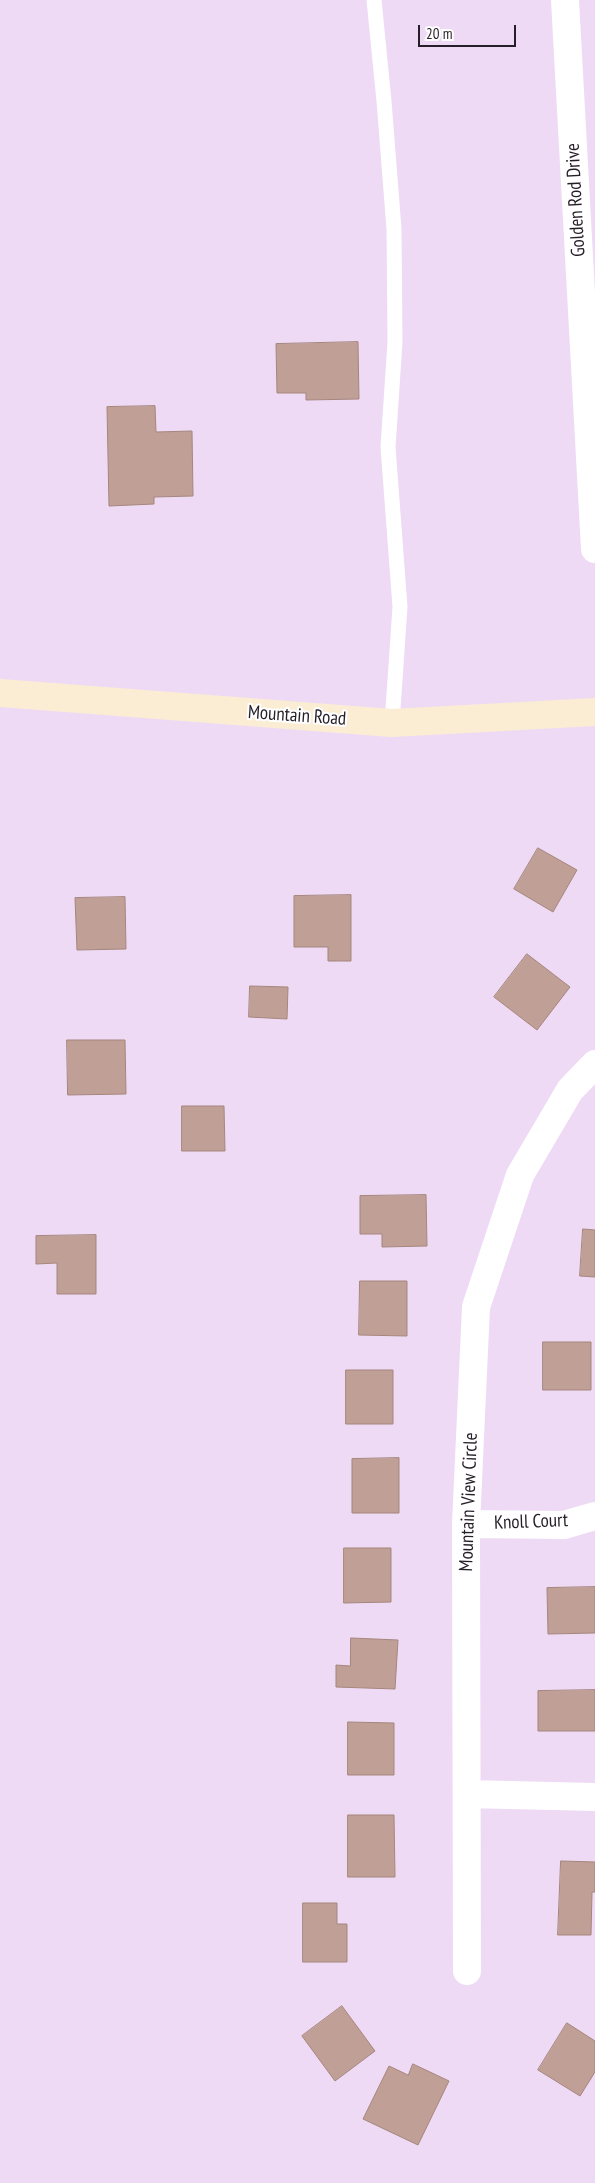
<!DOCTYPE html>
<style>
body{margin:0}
#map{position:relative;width:595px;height:2183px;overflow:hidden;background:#eedaf4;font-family:"PT Sans Narrow",sans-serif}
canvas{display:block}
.scale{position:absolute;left:418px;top:25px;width:98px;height:22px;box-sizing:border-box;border:2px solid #261e28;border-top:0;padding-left:6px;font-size:15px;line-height:18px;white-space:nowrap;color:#261e28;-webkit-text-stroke:4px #fff;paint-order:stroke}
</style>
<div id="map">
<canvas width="595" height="2183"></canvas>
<div class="scale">20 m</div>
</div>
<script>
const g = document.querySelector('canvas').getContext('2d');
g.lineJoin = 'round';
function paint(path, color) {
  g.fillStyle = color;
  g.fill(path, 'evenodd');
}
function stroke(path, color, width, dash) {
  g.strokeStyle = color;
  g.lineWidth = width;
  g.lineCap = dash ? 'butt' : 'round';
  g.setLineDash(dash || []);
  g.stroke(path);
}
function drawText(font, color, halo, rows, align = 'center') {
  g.font = font + ' "PT Sans Narrow",sans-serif';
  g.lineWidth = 4;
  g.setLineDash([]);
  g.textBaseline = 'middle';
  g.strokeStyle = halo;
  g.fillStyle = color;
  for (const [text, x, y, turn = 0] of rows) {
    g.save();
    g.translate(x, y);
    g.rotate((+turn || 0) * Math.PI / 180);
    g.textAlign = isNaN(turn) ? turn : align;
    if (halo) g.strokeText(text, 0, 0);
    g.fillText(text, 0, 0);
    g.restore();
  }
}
const building = new Path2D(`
 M358,342L359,399L306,400V393H277L276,344Z
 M155,406L156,432L192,431L193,496L154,497V504L109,506L107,407Z
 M538,848L577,870L553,912L514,889Z
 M351,895V961H328V947H294V896Z
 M125,897L126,949L77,950L75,898Z
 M527,954L570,987L537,1030L494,997Z
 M250,986L288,987L287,1019L249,1017Z
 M67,1040H125L126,1094L68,1095Z
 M182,1106H224L225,1151H182Z
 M426,1195L427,1246L382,1247V1234H360V1196Z
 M583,1229L595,1230V1277L580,1276Z
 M96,1235V1294H57V1263L36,1264V1236Z
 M360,1281H407V1336L359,1335Z
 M543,1342H591V1390H543Z
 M346,1370H393V1424H346Z
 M399,1458V1513H352V1459Z
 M344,1548H391V1602L344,1603Z
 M595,1587V1633L548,1634L547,1588Z
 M351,1638L398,1640L395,1689L336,1687V1665L350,1666Z
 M595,1690V1731H538V1691Z
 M348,1722L394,1723V1775H348Z
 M348,1815H394L395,1877H348Z
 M561,1861L595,1862V1892H592L591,1935H558Z
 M303,1903H337V1924H347V1962H303Z
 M342,2006L375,2051L335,2081L302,2036Z
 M567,2023L595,2041V2072L580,2096L538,2070Z
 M413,2064L449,2081L418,2145L363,2119L389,2066L408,2075Z`);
paint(building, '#c09f96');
stroke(building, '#a5867d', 1);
stroke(new Path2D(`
 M374,0L384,101L394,229L395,342L388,447L400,607L392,723`), '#fff', 15);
stroke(new Path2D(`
 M565,0L595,549
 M466,1524L564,1525L595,1516
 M468,1794L595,1797
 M467,1971L466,1524L476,1307L520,1175L570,1090L595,1064`), '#fff', 28);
stroke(new Path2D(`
 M0,693L392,723L595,712`), '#faedd4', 28);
drawText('19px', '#261e28', '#fff', [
 ["Golden Rod Drive",576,200,-93],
 ["Mountain Road",297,716,4],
 ["Mountain View Circle",469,1502,-88],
 ["Knoll Court",531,1522,-2]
]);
</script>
